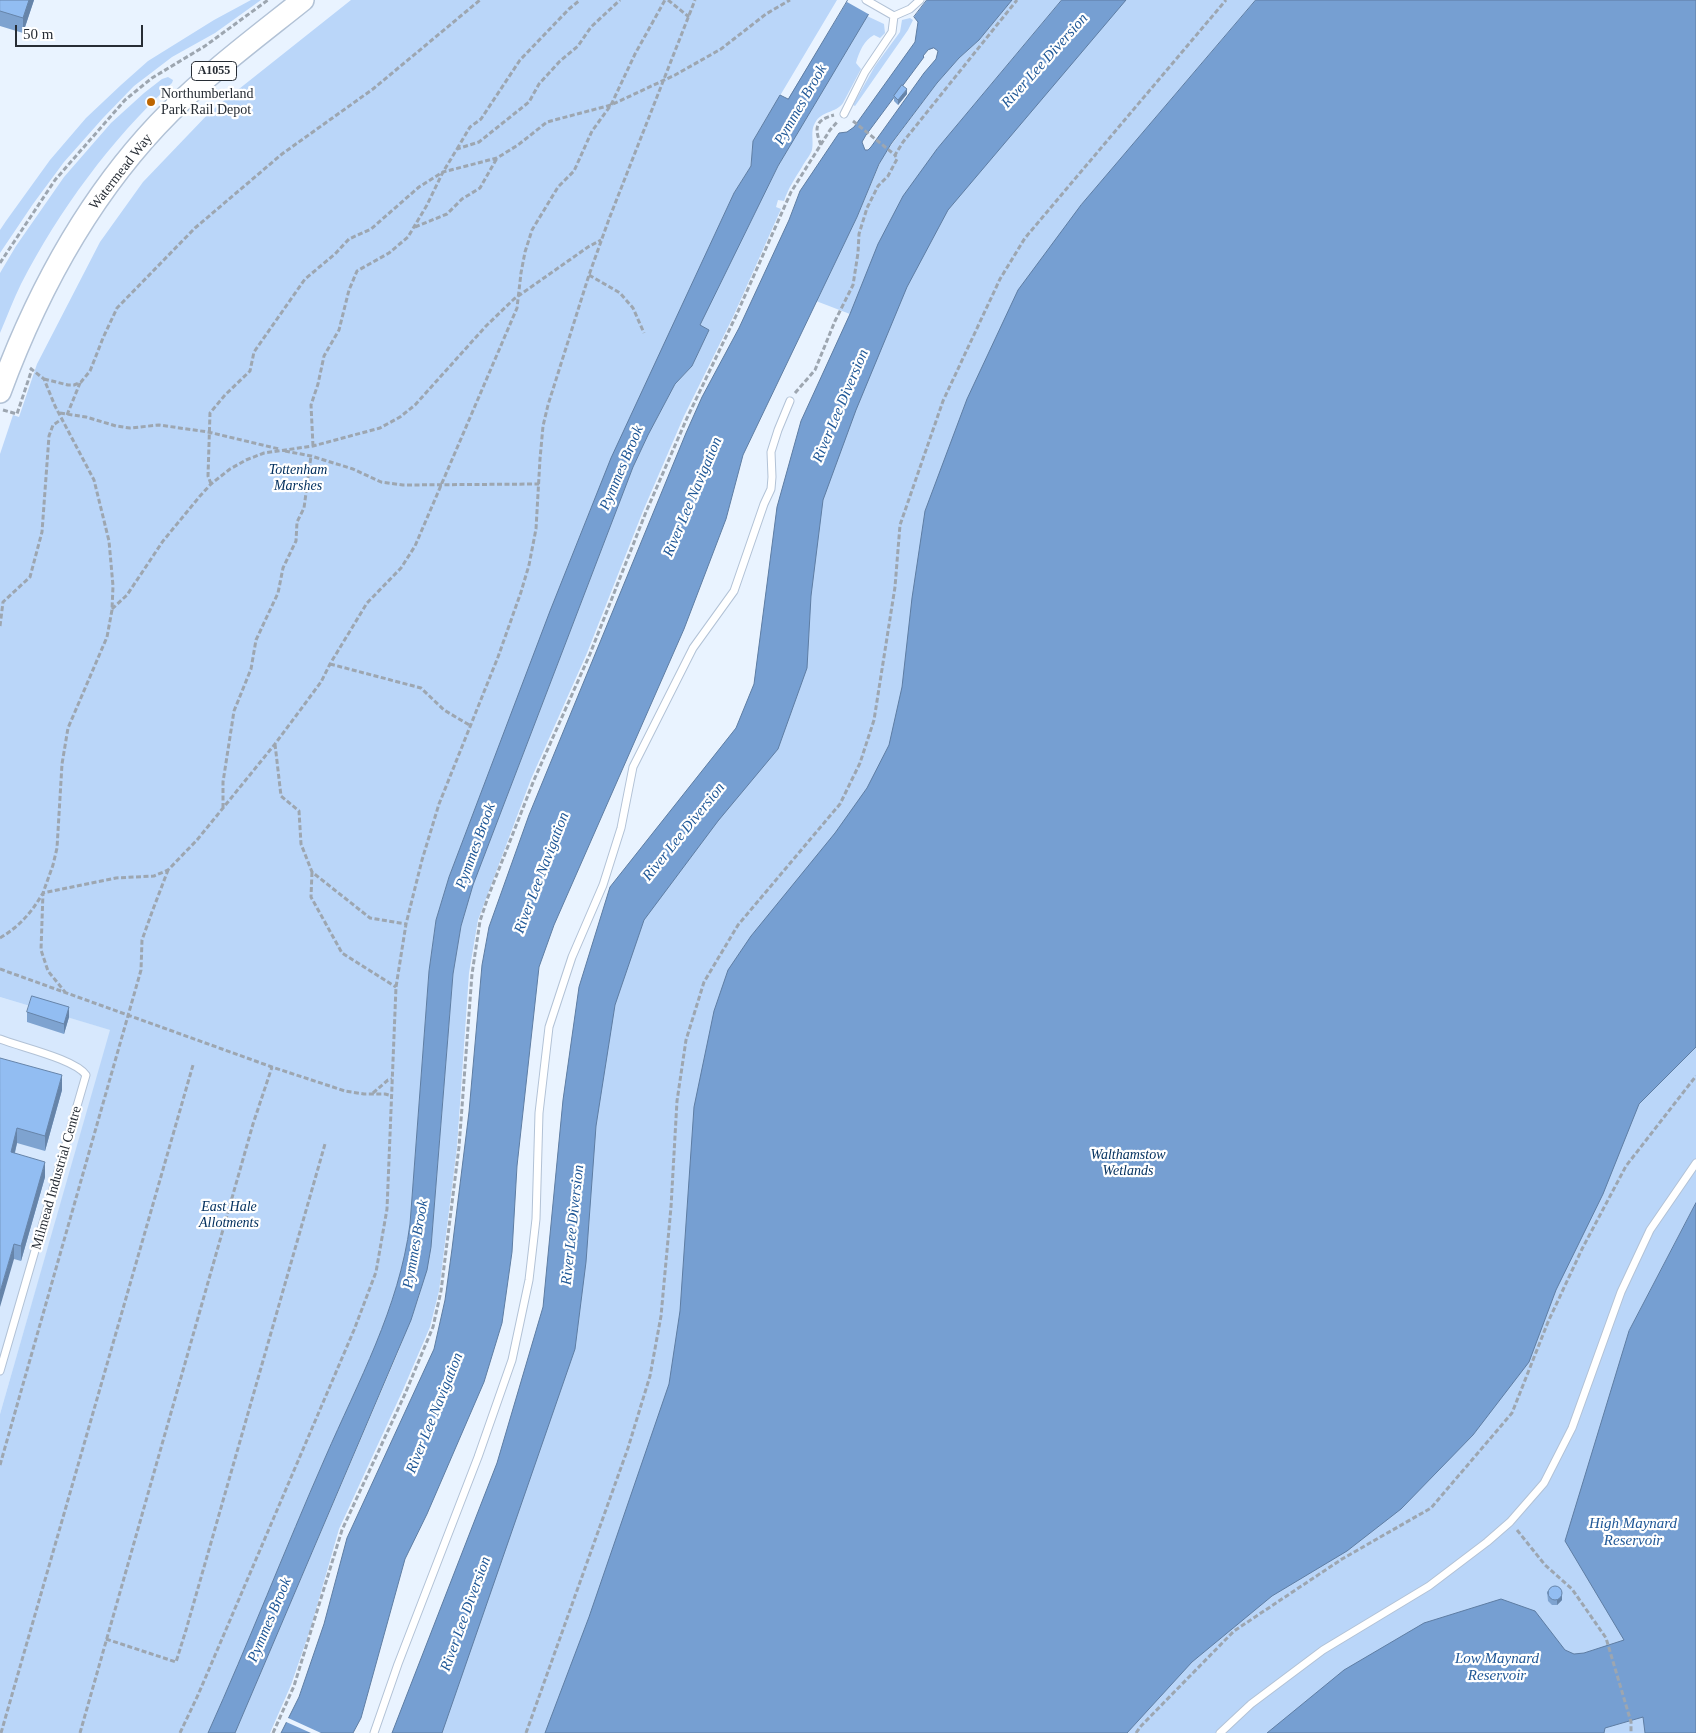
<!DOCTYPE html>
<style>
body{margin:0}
#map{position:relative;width:1696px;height:1733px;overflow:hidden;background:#e9f3ff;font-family:Georgia,serif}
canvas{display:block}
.scale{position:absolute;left:15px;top:25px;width:128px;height:22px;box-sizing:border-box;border:2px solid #272d35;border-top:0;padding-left:6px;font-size:15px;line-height:18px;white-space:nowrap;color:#272d35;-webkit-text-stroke:4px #fff;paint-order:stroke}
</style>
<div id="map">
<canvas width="1696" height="1733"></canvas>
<div class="scale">50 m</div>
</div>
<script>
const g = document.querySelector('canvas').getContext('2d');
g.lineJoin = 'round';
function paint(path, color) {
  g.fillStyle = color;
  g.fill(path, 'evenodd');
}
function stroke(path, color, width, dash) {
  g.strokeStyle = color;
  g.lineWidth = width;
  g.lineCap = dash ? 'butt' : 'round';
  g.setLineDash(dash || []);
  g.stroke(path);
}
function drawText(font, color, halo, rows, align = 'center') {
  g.font = font + ' Georgia,serif';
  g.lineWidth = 4.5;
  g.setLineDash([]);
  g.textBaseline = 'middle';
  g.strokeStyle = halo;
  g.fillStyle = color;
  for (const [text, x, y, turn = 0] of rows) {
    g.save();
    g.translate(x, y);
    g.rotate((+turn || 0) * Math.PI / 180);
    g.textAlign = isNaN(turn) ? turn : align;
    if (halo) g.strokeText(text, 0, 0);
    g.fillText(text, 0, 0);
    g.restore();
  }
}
paint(new Path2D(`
 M0,997L111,1030L0,1414Z`), '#d7e8fd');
paint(new Path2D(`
 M251,0H261L215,33L172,57L134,86L103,118L64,162L33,204L0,253V230L6,221L50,160L86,118L121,85L148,61L214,20Z
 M351,0H837L753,141L751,166L734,193L591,508L449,877L436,920L429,971L410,1224C399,1308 358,1382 325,1458C285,1549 249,1642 208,1733H0V1414L110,1030L0,997V454L13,415L19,417L37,364L100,242L143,182L210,112Z
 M1012,0H1696V1733H392L497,1463L543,1307L563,1100L579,987L610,887L736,728L754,684L777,507L801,421L850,314L816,301L857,217L883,156L937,83L959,58L979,40Z
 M867,16L884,24L885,33L880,38L874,35C864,40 859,52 856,63L861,69L843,103C836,113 821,111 815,123C810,131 814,141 812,150C810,156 805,161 802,167C795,178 788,189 784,201L778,200L776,207L781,209L733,317L684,416L643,511L587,653L531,779L478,920L469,973L457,1147L439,1291L430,1327L402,1392L339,1529L311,1627L291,1685L270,1733H235L399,1350L419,1297L431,1247L453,974L461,926L473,885L633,467L648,435L675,384L692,366L709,330L699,325L778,166Z
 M910,18L913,20L908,30L855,106L853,105L875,66L900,32L902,20Z
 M168,77L173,80L172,83C110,141 60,209 21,284C13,300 7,317 0,333V273L16,246L64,177L111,123L144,93L162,79Z`), '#bad6f9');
const water = new Path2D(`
 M848,0H877L778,166L700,325L709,330L692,366L675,384L648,435L633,467L473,885L461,926L453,974L431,1247L427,1270L411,1320L235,1733H208C249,1642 285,1549 325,1458C358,1382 399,1308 410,1224L429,971L436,920L449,877L550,611L611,458L734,193L751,166L753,141L780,95L788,99Z
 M927,0H1012L979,40L959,58L937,83L891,144L879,164L857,217L743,455L726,519L684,629L554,925L539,967L517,1166L512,1252L502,1323L484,1382L427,1514L405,1559L361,1718L353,1733H281L299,1697L324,1624L347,1538L434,1349L445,1300L452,1249L469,1112L482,965L489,927L529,815L686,433L702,397L739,328L789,220L800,191L839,133L847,132L854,127L915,42L918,22L914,17ZM934,48L938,51L936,59L924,73L871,147L868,150H865L862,142L866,135L924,57L923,56L928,50Z
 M1062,0H1126L948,210L907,287L856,410L823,500L811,596L807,668L778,749L718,821L644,920L615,1005L596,1126L586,1262L575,1349L442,1733H392L497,1463L543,1307L563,1100L579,987L610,887L736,728L754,684L777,507L801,421L850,314L878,244L903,196L937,149Z
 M1256,0H1696V1047L1639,1104L1603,1194L1556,1290L1529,1362L1473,1435L1401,1509L1347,1551L1272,1596L1192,1662L1127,1733H545L589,1617L669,1384L680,1311L694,1107L714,1011L728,970L751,936L835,833L867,788L889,745L902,687L912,598L925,511L967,399L1018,290L1081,205Z
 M1696,1203V1733H1645L1643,1717L1605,1728L1604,1733H1267L1344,1670L1424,1623L1501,1599L1535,1611L1565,1650L1574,1654L1584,1653L1624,1640L1565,1541L1629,1331Z`);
paint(water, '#769fd2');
stroke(water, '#5e7da3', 1);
paint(new Path2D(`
 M848,0H879L870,15L847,2Z
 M286,1717L321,1733H311L284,1721Z`), '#e9f3ff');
const lane = new Path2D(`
 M866,0L894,16L910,9L920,0
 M844,114L865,72L892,32L894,16
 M0,1039C20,1047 75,1059 86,1075L0,1371
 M374,1733L398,1664L478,1457L512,1360L529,1280L536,1219L539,1113L549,1027L572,957L603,885L621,828L633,767L693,648L734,591L764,504L771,489L772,477L771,452L778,430L790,401
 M1220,1733L1251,1704L1323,1650L1429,1586L1487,1542L1510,1522L1544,1483L1572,1428L1621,1292L1650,1230L1696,1163`);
const primary = new Path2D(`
 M0,392C38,289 92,190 170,112C211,71 258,36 303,0`);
stroke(lane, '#b2c2d6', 9);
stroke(primary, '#b2c2d6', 24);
stroke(new Path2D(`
 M668,0L689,17
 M853,121L895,155L903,142L1017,0
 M821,145C814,128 815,120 834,115
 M457,149L470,127L481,119L520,60L569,9L580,0
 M415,227L447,214L462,199L480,188L497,158
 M0,263L55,180L125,100L152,78L205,46L268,0
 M589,275L620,293L633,308L644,333
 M30,368L44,379L55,406L94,480L109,541L113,586L112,610L107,637L68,728L62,764L57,848L53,865L43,893L41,950L48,971L65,992
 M44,379L68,385H74L81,382L90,371L103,338L117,308L195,228L282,154L373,89L480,0
 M795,393L815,370L835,321L853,285L858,253L859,234L867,208L878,186L888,176L897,159L895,155
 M3,410L17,414L32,369
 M60,413L86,417L116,426L130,428L159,425L208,432L279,449
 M67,415L80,383
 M313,446L311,405L318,384L324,356L339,330L349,290L357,271L389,253L408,237L427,205L443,172L457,149L479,142L529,102L539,84L560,61L578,46L591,27L620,0
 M285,451L311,456L353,469L381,482L403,485L539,484
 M211,484L208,476L210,413L225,395L250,371L254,352L305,279L335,254L349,239L371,229L419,187L443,172L497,158L518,145L547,122L611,105L675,75L721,49L766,14L790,0
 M112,609L127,595L163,541L200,496L211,484L230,469L246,460L264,453L313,446L380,428L400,417L415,405L486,326L514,299L588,247L601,240
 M0,626L3,602L30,577L42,532L49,436L53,425L62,419
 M330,664L421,688L444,710L471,726
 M275,744L281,796L299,811L301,844L312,872L370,918L406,924
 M223,808V782L234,711L251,669L256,640L278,593L283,568L296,541L297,522L304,508L311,456
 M312,872L311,897L342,953L396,987
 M0,938C20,926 31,913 43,893L116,878L154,876L168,870L197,840L275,744L321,682L330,664L367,603L401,568L415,546L517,308L521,273L525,252L532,230L558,187L574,171L592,131L611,105L635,54L665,0
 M0,969L272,1067L345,1091L364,1094H385L393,1096
 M373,1093L388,1080L392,1079
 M0,1465L141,970L142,940L152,912L168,870
 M1517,1530L1545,1565L1572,1589L1606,1638L1631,1722V1733
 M106,1639L176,1662L186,1630L325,1144
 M1,1733L193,1065
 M80,1733L253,1124L272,1067
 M180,1733L198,1695L354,1330L376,1272L387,1209L396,987L406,924L422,860L439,804L498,657L521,592L529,565L536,529L540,459L543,426L548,405L589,275L609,219L695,0
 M273,1733L294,1686L342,1530L405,1394L433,1327L441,1291L459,1147L472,974L480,921L488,897L534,780L590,654L646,512L687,418L735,318L791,192L830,130L838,121
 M526,1733L628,1448L650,1376L661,1316L671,1207L677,1101L686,1040L704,982L738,925L840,804L860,763L874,720L895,587L900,525L943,401L1000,279L1025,238L1226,0
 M1136,1733L1141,1726L1234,1631L1342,1559L1431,1508L1512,1413L1548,1322L1582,1249L1626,1166L1696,1076`), '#9da6b0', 3, [5, 2.5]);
stroke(lane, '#fff', 7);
stroke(primary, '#fff', 21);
paint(new Path2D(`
 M0,0H34L23,33L0,26Z
 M907,94L898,105L894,101V96Z
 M27,1012L69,1017L64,1034L27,1022Z
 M0,1058L62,1090L45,1151L17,1143L15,1153L45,1177L21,1261L14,1259Z
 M1547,1591L1562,1600L1557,1605H1552L1548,1601Z`), '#7ea3d0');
paint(new Path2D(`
 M29,0H34L23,33V18Z
 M907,89V94L898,105V100Z
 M69,1007V1017L64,1034V1024Z
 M62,1075V1090L45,1151V1136Z
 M17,1128V1143L11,1167V1152Z
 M45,1162V1177L21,1261V1246Z
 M14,1244V1259L0,1307V1292Z
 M1562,1595V1600L1557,1605V1600Z`), '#6684a9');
const building = new Path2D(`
 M0,0H29L23,18L0,11Z
 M902,85L907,89L898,100L894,96Z
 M32,996L69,1007L64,1024L27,1012Z
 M0,1058L62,1075L45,1136L17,1128L11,1152L45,1162L21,1246L14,1244L0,1292Z
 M1548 1593a7 7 0 1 1 14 0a7 7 0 1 1-14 0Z`);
paint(building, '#92bdf2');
stroke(building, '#6684a9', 1);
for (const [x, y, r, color] of [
 [151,102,5,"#bd6500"]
]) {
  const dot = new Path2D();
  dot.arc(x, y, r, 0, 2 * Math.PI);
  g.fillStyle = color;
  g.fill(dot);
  stroke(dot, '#fff', 2);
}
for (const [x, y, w] of [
 [214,71,45]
]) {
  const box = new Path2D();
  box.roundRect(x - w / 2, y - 9.5, w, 19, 4);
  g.fillStyle = '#fff';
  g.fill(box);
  stroke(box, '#272d35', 1);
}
drawText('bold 12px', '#272d35', null, [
 ["A1055",214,71]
]);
drawText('14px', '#272d35', '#fff', [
 ["Northumberland",161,94],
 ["Park Rail Depot",161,110]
], 'left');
drawText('14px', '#272d35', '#fff', [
 ["Watermead Way",121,172,-52],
 ["Milmead Industrial Centre",57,1178,-74]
]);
drawText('italic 14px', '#053260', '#fff', [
 ["Tottenham",298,470],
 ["Marshes",298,486],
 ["Walthamstow",1128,1155],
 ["Wetlands",1128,1171],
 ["East Hale",229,1207],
 ["Allotments",229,1223]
]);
drawText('italic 15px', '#205897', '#fff', [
 ["River Lee Diversion",1045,61,-48],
 ["Pymmes Brook",801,105,-60],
 ["River Lee Diversion",841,406,-67],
 ["Pymmes Brook",622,468,-67],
 ["River Lee Navigation",693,497,-67],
 ["River Lee Diversion",684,832,-51],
 ["Pymmes Brook",476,846,-70],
 ["River Lee Navigation",542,873,-69],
 ["River Lee Diversion",573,1225,-84],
 ["Pymmes Brook",416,1244,-80],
 ["River Lee Navigation",435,1413,-68],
 ["High Maynard",1633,1524],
 ["Reservoir",1633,1541],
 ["River Lee Diversion",466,1614,-70],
 ["Pymmes Brook",270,1620,-67],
 ["Low Maynard",1497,1659],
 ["Reservoir",1497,1676]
]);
</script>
